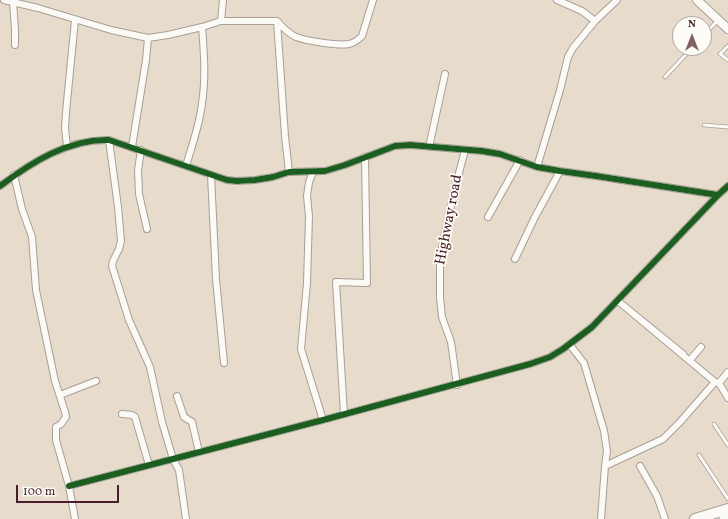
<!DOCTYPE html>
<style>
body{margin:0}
#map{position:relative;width:728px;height:519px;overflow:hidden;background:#e7dbcb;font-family:Vollkorn,serif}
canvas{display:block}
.north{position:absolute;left:672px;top:16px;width:40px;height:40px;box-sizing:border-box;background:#fdfcf7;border:1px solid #b5a4a5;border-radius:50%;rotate:0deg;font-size:11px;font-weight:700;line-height:16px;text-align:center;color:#4a1f2b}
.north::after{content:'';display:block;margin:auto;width:14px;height:18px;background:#816163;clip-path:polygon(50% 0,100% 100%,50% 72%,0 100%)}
.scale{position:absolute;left:16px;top:485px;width:103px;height:18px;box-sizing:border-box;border:2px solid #4a1f2b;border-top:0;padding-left:5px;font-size:12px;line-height:14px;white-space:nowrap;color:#4a1f2b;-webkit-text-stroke:3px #fdfcf7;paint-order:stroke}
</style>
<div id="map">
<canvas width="728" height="519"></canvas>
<div class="north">N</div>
<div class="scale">100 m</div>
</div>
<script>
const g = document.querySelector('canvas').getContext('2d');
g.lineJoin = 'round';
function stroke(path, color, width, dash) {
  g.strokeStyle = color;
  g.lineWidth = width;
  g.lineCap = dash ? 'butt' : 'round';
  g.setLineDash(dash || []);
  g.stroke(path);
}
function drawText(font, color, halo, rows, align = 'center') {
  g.font = font + ' Vollkorn,serif';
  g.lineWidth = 3.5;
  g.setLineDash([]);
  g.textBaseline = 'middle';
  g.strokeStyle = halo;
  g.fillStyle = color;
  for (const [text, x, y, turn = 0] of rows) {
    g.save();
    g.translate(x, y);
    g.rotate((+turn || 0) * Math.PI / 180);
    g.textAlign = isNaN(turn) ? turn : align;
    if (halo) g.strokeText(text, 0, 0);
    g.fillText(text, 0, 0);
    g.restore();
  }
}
const service = new Path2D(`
 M704,35L718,20
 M728,46L720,54L728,60
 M665,77L692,48
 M704,125L728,127
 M714,424L728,445
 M699,455L728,499`);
const minor = new Path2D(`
 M4,0L38,8L111,30L148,38L168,35L202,27L221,21H277C282,27 288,33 296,37C307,41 338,46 349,44C354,43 359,39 362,36L373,0
 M557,0L582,11L595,21
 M13,2L15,29V45
 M221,21L223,0
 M277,21L285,136L289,172
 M109,140L118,207L121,241L119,249L113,261L112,266L129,320L150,367L162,422L173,459L179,470L186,519
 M67,146L65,128L66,112L75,20
 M132,147L146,60L148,38
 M429,147L445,74
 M141,150L138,170L139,194L147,229
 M186,166C192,145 200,124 202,103C206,78 204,52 202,27
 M537,167L560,90L568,57L573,48L595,21L617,0
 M313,172L309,182L307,196L309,216L307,283L301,349L323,420
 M14,175L22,209L32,237L36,290L55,381L65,412L66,417L61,424L56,427V440L69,486L75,519
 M211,175L216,279L224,363
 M0,186C32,162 68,139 109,140L227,180L237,181L255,180L273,177L289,172L325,171L345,165L395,146L410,145L482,151L500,154L537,167L560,171L596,176L718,195
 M488,217L520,160
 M515,259L535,217L560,171
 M570,345L584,363L604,431L607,451L605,466
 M683,354L618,301L715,382L719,383L728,398
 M690,360L701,347
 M728,372L719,383L728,372
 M457,385L451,342L442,317L440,297V257L453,196L465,150
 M60,395L96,381
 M177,396L184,417L192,422L199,452
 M122,414L132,415L135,417L149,465
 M344,414L336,282L367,283L365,157
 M640,466L657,496L665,519
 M69,486L323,420L530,364L550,357L563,349L592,327L718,195L728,186
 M601,519L605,466L663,439L680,422L715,382`);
const tertiary = new Path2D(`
 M697,0L728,29`);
const primary = new Path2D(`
 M695,519L728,509`);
const trunk = new Path2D(`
 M725,519L728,518`);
stroke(service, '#aa9e96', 4.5);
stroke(minor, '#aa9e96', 8);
stroke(tertiary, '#aa9e96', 10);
stroke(primary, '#aa9e96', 12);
stroke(trunk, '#aa9e96', 12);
stroke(service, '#fbfaf7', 3);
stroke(minor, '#fbfaf7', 6);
stroke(tertiary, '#fbfaf7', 8);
stroke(primary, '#fbfaf7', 10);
stroke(trunk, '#fbfaf7', 11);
stroke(new Path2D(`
 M0,186C32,162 68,139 109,140L227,180L237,181L255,180L273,177L289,172L325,171L345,165L395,146L410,145L482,151L500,154L537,167L560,171L596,176L718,195
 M69,486L323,420L530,364L550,357L563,349L592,327L718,195L728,186`), '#1b5e20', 6);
drawText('15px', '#4a1f2b', '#fdfcf7', [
 ["Highway road",450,220,-79]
]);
</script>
